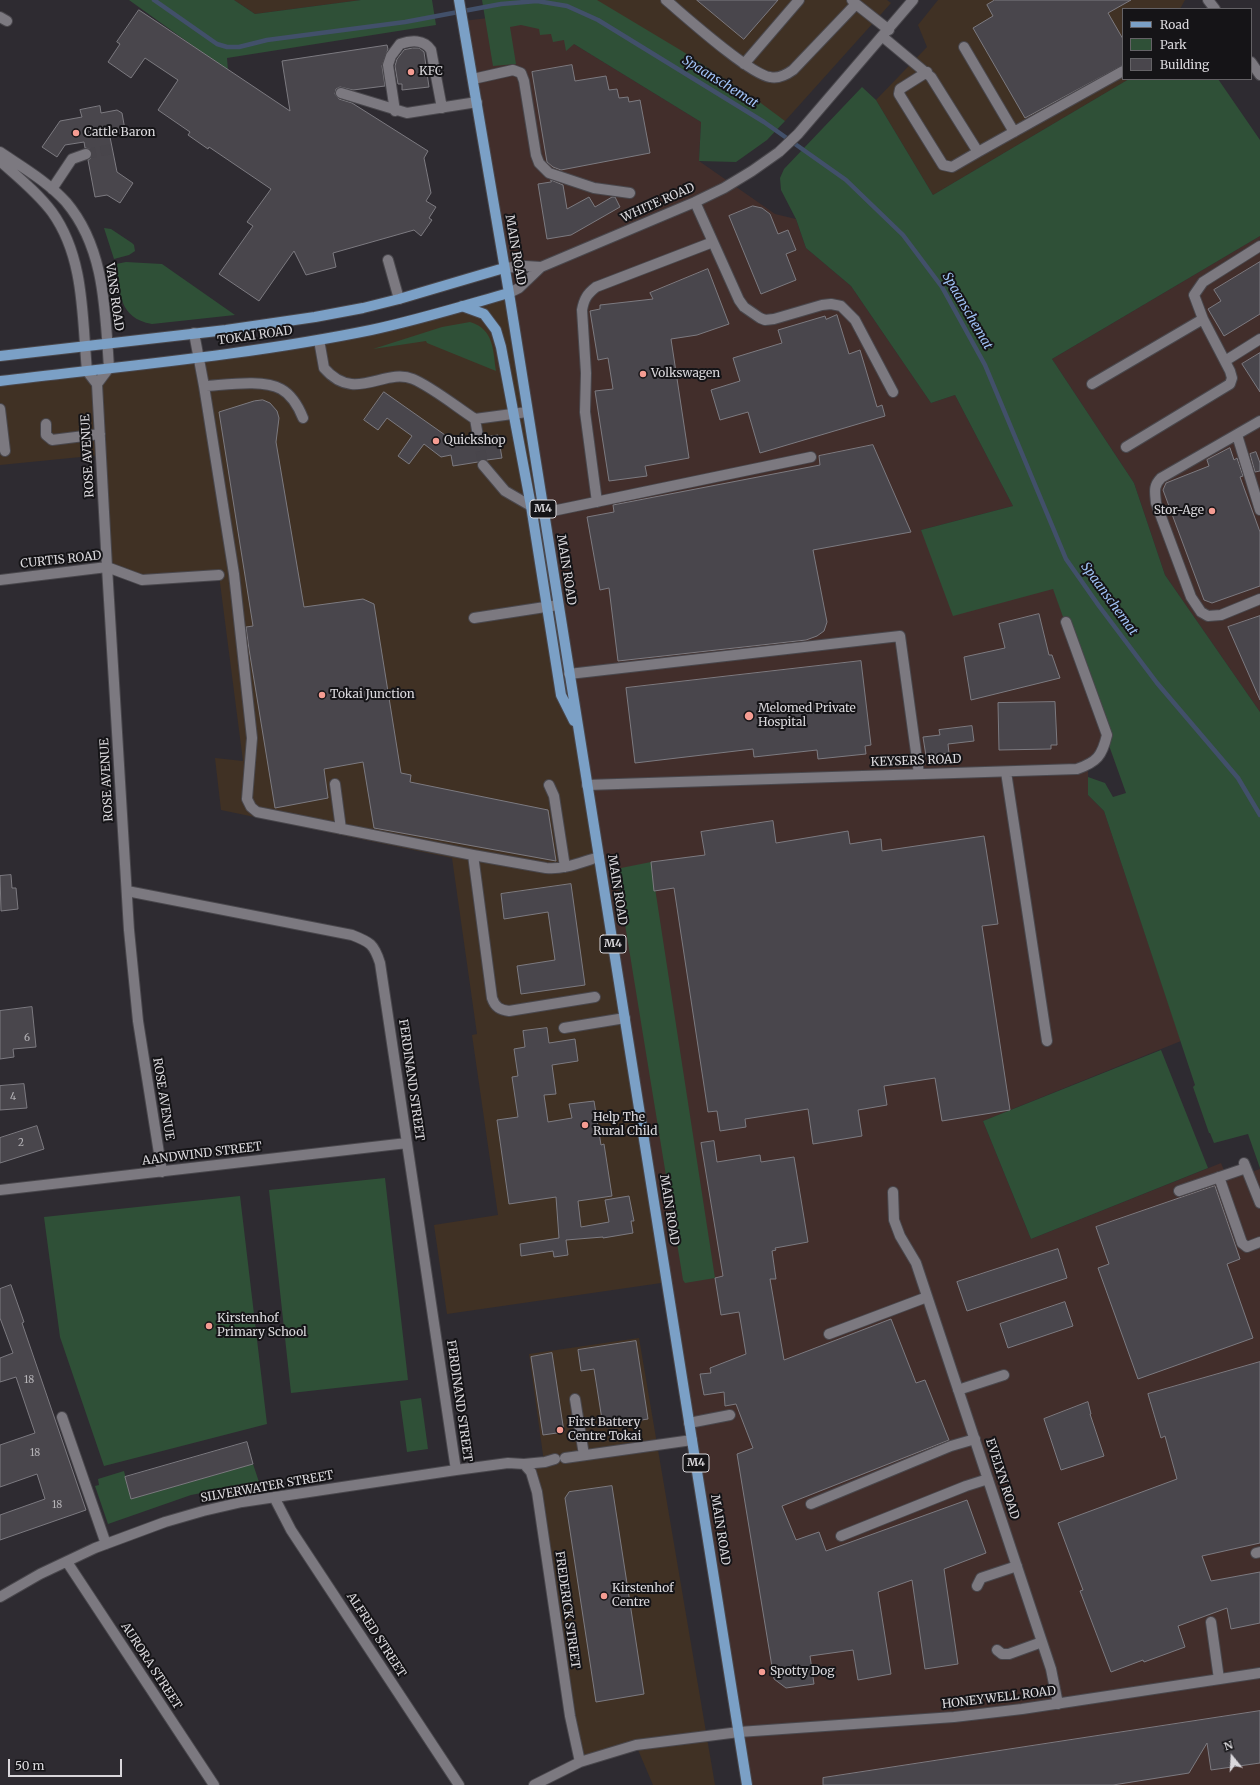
<!DOCTYPE html>
<style>
body{margin:0}
#map{position:relative;width:1260px;height:1785px;overflow:hidden;background:#2e2b31;font-family:Merriweather,serif}
canvas{display:block}
.legend{position:absolute;left:1122px;top:8px;width:130px;height:72px;box-sizing:border-box;background:#151417;border:1px solid #646266;margin:0;padding:5px 7px;list-style:none;font-size:12px;color:#dad8dc}
.legend li{display:flex;align-items:center;gap:8px;height:20px}
.legend b{width:20px;border:1px solid #646266}
.north{position:absolute;left:1212px;top:1737px;width:40px;height:40px;-webkit-text-stroke:3px #151417;paint-order:stroke;rotate:342deg;font-size:11px;font-weight:700;line-height:16px;text-align:center;color:#dad8dc}
.north::after{content:'';display:block;margin:auto;width:14px;height:18px;background:#dad8dc;clip-path:polygon(50% 0,100% 100%,50% 72%,0 100%)}
.scale{position:absolute;left:8px;top:1759px;width:114px;height:18px;box-sizing:border-box;border:2px solid #dad8dc;border-top:0;padding-left:5px;font-size:12px;line-height:14px;white-space:nowrap;color:#dad8dc;-webkit-text-stroke:3px #151417;paint-order:stroke}
</style>
<div id="map">
<canvas width="1260" height="1785"></canvas>
<ul class="legend">
<li><b style="height:5px;background:#7ba0c6"></b>Road</li>
<li><b style="height:11px;background:#2f5037"></b>Park</li>
<li><b style="height:11px;background:#49464c"></b>Building</li>
</ul>
<div class="north">N</div>
<div class="scale">50 m</div>
</div>
<script>
const g = document.querySelector('canvas').getContext('2d');
g.lineJoin = 'round';
function paint(path, color) {
  g.fillStyle = color;
  g.fill(path, 'evenodd');
}
function stroke(path, color, width, dash) {
  g.strokeStyle = color;
  g.lineWidth = width;
  g.lineCap = dash ? 'butt' : 'round';
  g.setLineDash(dash || []);
  g.stroke(path);
}
function drawText(font, color, halo, rows, align = 'center') {
  g.font = font + ' Merriweather,serif';
  g.lineWidth = 4;
  g.setLineDash([]);
  g.textBaseline = 'middle';
  g.strokeStyle = halo;
  g.fillStyle = color;
  for (const [text, x, y, turn = 0] of rows) {
    g.save();
    g.translate(x, y);
    g.rotate((+turn || 0) * Math.PI / 180);
    g.textAlign = isNaN(turn) ? turn : align;
    if (halo) g.strokeText(text, 0, 0);
    g.fillText(text, 0, 0);
    g.restore();
  }
}
paint(new Path2D(`
 M234,0H361L255,14Z
 M576,0H887L891,3L785,121Z
 M938,0H1185L1180,9H1123V79H1129L933,195L876,100L927,47L918,25Z
 M509,293L668,1282L447,1314L434,1225L498,1215L472,1035L477,1034L452,858L221,810L215,758L243,761L219,575L142,580L107,567L101,455L0,465V381L319,340Z
 M639,1338L715,1785H653L636,1745L580,1762L537,1492L524,1464L544,1462L529,1354Z`), '#403124');
paint(new Path2D(`
 M513,15L574,44L701,122L699,161L775,214L796,219L806,248L851,286L931,403L955,395L1013,506L921,530L1053,588L1107,735L1088,765V795L1104,811L1181,1041L983,1121L1031,1239L1221,1163L1228,1180L1260,1169V1785H747L463,21Z
 M1260,236V712L1165,575L1134,483L1052,359Z`), '#422e2b');
paint(new Path2D(`
 M129,0H234L255,14L361,0H432L436,25L227,58L228,71Z
 M482,0H597L682,51L754,98L785,121L767,140L736,162L699,161L701,122L574,44L566,51L564,40L553,42L551,34L540,35L539,29L521,25L510,27L516,64L493,66Z
 M1129,79H1218L1260,140V236L1052,359L1134,483L1165,575L1260,712V1168L1248,1134L1214,1143L1210,1133H1209L1193,1087L1195,1085L1104,811L1088,795V777L1105,783L1113,797L1126,793L1053,589L953,616L921,530L1013,506L955,395L931,403L851,286L806,248L796,219L781,190L780,178L784,169L862,87L876,100L933,195Z
 M104,228L111,229L132,243L134,245L135,251L129,255L114,259Z
 M126,262L162,264L235,315L152,324C118,318 120,292 116,264Z
 M470,322C494,329 493,350 496,371L427,343L426,341L373,349L442,327Z
 M651,862L715,1278L685,1283L683,1280L616,869Z
 M1161,1050L1208,1168L1031,1239L983,1121Z
 M385,1178L408,1380L291,1393L269,1190Z
 M240,1196L267,1424L104,1466L60,1337L44,1217Z
 M421,1398L428,1449L407,1452L400,1401Z
 M253,1464L259,1482L191,1495L108,1524L95,1486L99,1485L98,1479L124,1471L131,1499Z`), '#2f5037');
stroke(new Path2D(`
 M154,0L217,44L227,47H239L267,40L405,22L501,4L537,1L567,6L598,20L764,122L846,180L903,235L942,287L985,365L1066,559L1099,606L1157,683L1238,778L1260,815`), '#42506a', 4.5);
const building = new Path2D(`
 M697,0H778L744,39Z
 M995,0H1131L1108,13L1123,39V65L1025,118L973,28L993,16L987,5Z
 M139,10L290,111L282,61L387,45L388,49L382,66L385,86L353,90L340,87L336,89L335,94L339,99L352,103L428,151L424,158L431,193L426,201L436,207L429,218L432,220L421,236L414,230L333,253L336,267L306,275L294,251L259,301L219,274L253,226L247,222L271,189L209,147L208,149L188,135L190,132L158,110L178,80L145,58L131,78L108,62L120,44L117,42Z
 M413,48H419L424,52L429,87L402,90V84H398L395,66L397,59L404,50Z
 M572,65L575,81L606,76L609,90L617,89L619,98L628,97L629,102L640,100L650,153L561,170L553,167L547,162L532,72Z
 M100,106L101,113L117,110L122,113L125,130L122,135L110,137L117,172L133,183L120,203L107,195L95,197L88,160L91,158L92,152L90,149L85,148L84,142L65,145L57,157L42,147L60,121L82,117L80,110Z
 M551,180L563,185L567,209L589,197L595,207L612,197H615L620,207L571,235L547,239L538,184L551,182Z
 M753,206L762,208L770,214L778,234L788,230L796,250L786,254L796,280L761,294L729,216Z
 M1260,262V314L1224,336L1208,309L1221,301L1214,290Z
 M708,269L729,324L697,335L671,339L689,458L645,466L647,476L609,481L595,391L613,389L608,358L598,360L590,311L600,309V305L653,299L650,293Z
 M837,315L849,354L860,350L877,407L882,405L885,416L760,453L748,412L720,420L711,390L740,381L733,358L782,343L778,330L825,316L826,319Z
 M1260,353V392L1242,364Z
 M384,392L455,442L472,439L479,442L482,441L484,437L498,435L502,458L487,460L482,459L478,462L453,466L451,455L441,457L424,444L409,464L398,456L412,436L387,418L378,430L364,420Z
 M263,400L270,403L277,411L279,418L276,442L304,607L363,599L374,604L401,773L411,775L410,782L548,810L556,861L374,828L363,762L324,769L328,798L275,808L249,649L246,627L253,626L219,412L254,401Z
 M873,445L911,532L813,550L827,622L824,631L817,636L806,640L618,661L609,588L600,590L587,517L614,512L613,505L820,465L819,456Z
 M1230,448L1234,460L1237,458L1243,476L1240,477L1260,532V586L1212,603L1204,600L1163,490L1166,483L1209,466L1207,460Z
 M1256,452L1260,463V471L1255,472L1250,454Z
 M1039,614L1049,655H1052L1060,678L971,700L964,657L1005,648L999,624Z
 M1260,616V700L1228,627Z
 M861,661L871,745L865,746L866,754L818,759L817,750L754,757L753,749L635,763L626,688Z
 M1055,702L1057,745H1051V749L999,750L998,703Z
 M972,726L974,741L948,744L949,753L926,756L923,737L940,735L939,730Z
 M773,821L776,843L848,831L850,844L881,839L882,851L984,836L998,924L982,926L1010,1110L942,1121L935,1078L884,1086L887,1105L858,1110L862,1136L813,1144L808,1109L745,1119L746,1127L720,1131L717,1111L708,1112L674,888L654,891L651,862L705,855L701,832Z
 M11,875L12,888H16L18,909L1,911L0,876Z
 M571,884L585,985L521,994L517,966L555,960L548,912L504,919L501,894Z
 M32,1007L36,1047L13,1049L14,1057L0,1059V1011Z
 M547,1028L549,1043L575,1039L578,1061L552,1065L556,1094L544,1095L548,1122L572,1118L569,1104L594,1101L601,1145L604,1144L612,1196L578,1201L581,1227L609,1222L605,1200L629,1196L634,1221H631L633,1233L603,1238V1237L566,1240L568,1255L554,1257L553,1251L521,1256L520,1244L559,1238L556,1197L509,1204L497,1120L518,1117L512,1077L518,1076L514,1049L525,1047L523,1031Z
 M24,1084L27,1108L0,1110V1086Z
 M37,1126L44,1149L0,1163V1138Z
 M714,1141L717,1162L760,1155L761,1162L794,1157L808,1242L775,1248L776,1250L772,1251L776,1279H770L784,1360L891,1319L916,1383L925,1380L949,1440L782,1506L796,1540L819,1532L826,1551L967,1500L986,1553L944,1569L958,1664L925,1669L912,1580L878,1592L891,1674L858,1680L853,1650L810,1656L814,1684L786,1688L774,1679L737,1454L753,1448L736,1404L725,1406L724,1392L704,1395L700,1374L711,1373L710,1368L746,1354L739,1312L721,1315L715,1278L723,1276L701,1143Z
 M1215,1186L1240,1259L1227,1264L1253,1338L1138,1379L1098,1268L1109,1264L1096,1227Z
 M1058,1249L1067,1278L967,1311L957,1282Z
 M11,1285L24,1322L22,1323L86,1510L0,1540V1515L45,1499L37,1474L0,1487V1445L35,1433L16,1377L0,1382V1358L13,1353L0,1318V1289Z
 M1065,1302L1073,1326L1008,1348L1000,1324Z
 M636,1341L648,1419L603,1426L594,1369L581,1371L578,1350Z
 M552,1353L564,1432L543,1435L531,1357Z
 M1260,1362V1543L1202,1556L1211,1581L1260,1572V1623L1231,1629L1227,1608L1178,1626L1185,1647L1144,1662L1143,1660L1111,1672L1080,1591L1083,1590L1058,1523L1177,1479L1165,1436L1161,1438L1148,1394Z
 M1088,1402L1091,1414H1090L1104,1456L1061,1470L1044,1419Z
 M247,1442L253,1464L131,1499L125,1477Z
 M612,1486L644,1694L596,1702L565,1498L569,1492Z
 M1260,1711V1763L1211,1770L1207,1743L1189,1773L1113,1785H823V1778Z`);
paint(building, '#49464c');
stroke(building, '#7c7a80', 1);
stroke(new Path2D(`
 M86,154L112,149
 M478,436L483,465`), '#48454b', 10, [10, 5]);
const minor = new Path2D(`
 M666,0C685,16 749,74 770,77C778,79 786,75 793,70L856,4L852,0
 M1208,0L1215,9
 M856,4L889,30
 M0,17L7,21
 M883,37L931,77L978,152L1123,71
 M964,47L1014,132
 M1251,62L1260,75
 M744,64L799,0
 M927,72L900,89L899,94L943,165L952,167L978,152
 M473,79L513,70L521,73L524,81L536,155L539,163L549,173L594,188L630,193
 M341,93L407,113L477,102
 M395,111L388,65L391,56L400,44C411,40 424,39 431,50L442,108
 M0,152C22,167 48,182 66,202C105,248 105,310 109,368L97,384
 M0,161C18,177 38,193 52,212C85,258 82,318 87,371L97,384L107,567L129,930L138,1021L162,1172
 M52,189L72,159L86,154
 M695,202L739,300L744,307L760,318L765,320L774,319L822,305L831,304L841,306L855,320L893,392
 M388,260L399,299
 M504,268L525,266L541,267
 M509,293L519,288L541,267L695,202L724,188L752,171L779,152L798,134L913,0
 M194,333L204,386L234,574L252,738L247,799L251,807L257,812L473,855L546,868C564,870 581,862 599,857
 M319,340L324,368C355,404 384,367 413,379C432,387 458,408 475,419L478,436
 M1225,361L1260,339
 M1092,384L1203,319
 M204,386C225,385 263,379 281,389C292,395 299,408 303,418
 M0,409L5,451
 M475,419L527,412
 M1260,421L1161,478C1153,486 1155,492 1156,503L1191,597L1201,612L1208,616L1221,615L1260,599
 M46,424V435L52,440L100,434
 M1237,435L1260,510
 M1126,447L1230,384L1232,378L1230,371L1203,319L1194,295L1203,282L1260,246
 M483,465L505,491L543,513L811,457
 M597,502L585,412L586,373L582,310C584,299 587,294 596,287L713,242
 M0,580L107,567L142,580L219,575
 M474,618L558,605
 M569,674L900,636L919,774
 M1006,772L1047,1041
 M335,784L341,829
 M549,785L554,796L565,867
 M587,785L1077,769C1097,762 1102,756 1107,735L1066,622
 M473,855L492,998C495,1007 500,1010 509,1011L595,997
 M127,891L352,935C370,942 374,944 380,963L456,1470
 M564,1028L625,1018
 M1244,1163L1260,1203
 M1219,1177L1242,1243L1247,1247L1260,1242
 M0,1190L407,1143
 M1179,1191L1246,1168
 M893,1192L894,1220L900,1236L916,1263L1051,1669L1058,1704
 M829,1334L927,1297
 M958,1390L1004,1375
 M575,1399L584,1455
 M62,1417L106,1544
 M689,1423L730,1415
 M565,1458L692,1440
 M524,1464L531,1472L537,1492L570,1716L580,1762
 M274,1497L291,1530L459,1785
 M811,1504L951,1446L975,1439
 M841,1536L966,1486L988,1479
 M1256,1553L1260,1552
 M67,1562L214,1785
 M977,1586L981,1578L1017,1566
 M0,1597L40,1574L95,1548L165,1522L203,1511L242,1502L456,1470L508,1463L524,1464L545,1462L555,1459
 M1211,1622L1219,1679
 M997,1650L1002,1654H1009L1042,1642
 M534,1785L580,1762L636,1745L739,1732L954,1717L1022,1709L1260,1673`);
const major = new Path2D(`
 M459,0L509,293L747,1785
 M462,306L484,314L496,330L501,347L531,506L561,695L574,721
 M0,356L226,330L315,317L363,308L399,299L504,268
 M0,381C124,366 249,355 371,330C418,320 463,306 509,293`);
stroke(minor, '#49474c', 12);
stroke(major, '#49474c', 12);
stroke(minor, '#7c7980', 10);
stroke(major, '#7ba0c6', 10);
for (const [x, y, r, color] of [
 [411,72,4,"#f59c92"],
 [76,133,4,"#f59c92"],
 [643,374,4,"#f59c92"],
 [436,441,4,"#f59c92"],
 [1212,511,4,"#f59c92"],
 [322,695,4,"#f59c92"],
 [749,716,5,"#f59c92"],
 [585,1125,4,"#f59c92"],
 [209,1326,4,"#f59c92"],
 [560,1430,4,"#f59c92"],
 [604,1596,4,"#f59c92"],
 [762,1672,4,"#f59c92"]
]) {
  const dot = new Path2D();
  dot.arc(x, y, r, 0, 2 * Math.PI);
  g.fillStyle = color;
  g.fill(dot);
  stroke(dot, '#151417', 1.5);
}
drawText('10px', '#b6b4b8', null, [
 ["6",27,1038],
 ["4",13,1097],
 ["2",21,1143],
 ["18",29,1380],
 ["18",35,1453],
 ["18",57,1505]
]);
for (const [x, y, w] of [
 [543,509,26],
 [613,944,26],
 [696,1463,26]
]) {
  const box = new Path2D();
  box.roundRect(x - w / 2, y - 9, w, 18, 3);
  g.fillStyle = '#151417';
  g.fill(box);
  stroke(box, '#dad8dc', 1);
}
drawText('bold 11px', '#dad8dc', null, [
 ["M4",543,509],
 ["M4",613,944],
 ["M4",696,1463]
]);
drawText('12px', '#dad8dc', '#151417', [
 ["KFC",419,72],
 ["Cattle Baron",84,133],
 ["Volkswagen",651,374],
 ["Quickshop",444,441],
 ["Stor-Age",1204,511,"right"],
 ["Tokai Junction",330,695],
 ["Melomed Private",758,709],
 ["Hospital",758,723],
 ["Help The",593,1118],
 ["Rural Child",593,1132],
 ["Kirstenhof",217,1319],
 ["Primary School",217,1333],
 ["First Battery",568,1423],
 ["Centre Tokai",568,1437],
 ["Kirstenhof",612,1589],
 ["Centre",612,1603],
 ["Spotty Dog",770,1672]
], 'left');
drawText('12px', '#dad8dc', '#151417', [
 ["WHITE ROAD",658,203,-24],
 ["MAIN ROAD",515,250,80],
 ["VANS ROAD",114,297,82],
 ["TOKAI ROAD",255,336,-8],
 ["ROSE AVENUE",88,456,-93],
 ["CURTIS ROAD",61,560,-6],
 ["MAIN ROAD",566,570,81],
 ["KEYSERS ROAD",916,761,-2],
 ["ROSE AVENUE",107,780,-93],
 ["MAIN ROAD",617,890,81],
 ["FERDINAND STREET",411,1080,82],
 ["ROSE AVENUE",163,1099,81],
 ["AANDWIND STREET",202,1154,-7],
 ["MAIN ROAD",669,1210,81],
 ["FERDINAND STREET",459,1401,82],
 ["EVELYN ROAD",1002,1479,72],
 ["SILVERWATER STREET",267,1487,-10],
 ["MAIN ROAD",720,1530,81],
 ["FREDERICK STREET",567,1610,82],
 ["ALFRED STREET",376,1635,57],
 ["AURORA STREET",151,1666,57],
 ["HONEYWELL ROAD",999,1698,-7]
]);
drawText('italic 13px', '#a1c3f7', '#151417', [
 ["Spaanschemat",720,82,32],
 ["Spaanschemat",967,311,60],
 ["Spaanschemat",1109,599,54]
]);
</script>
